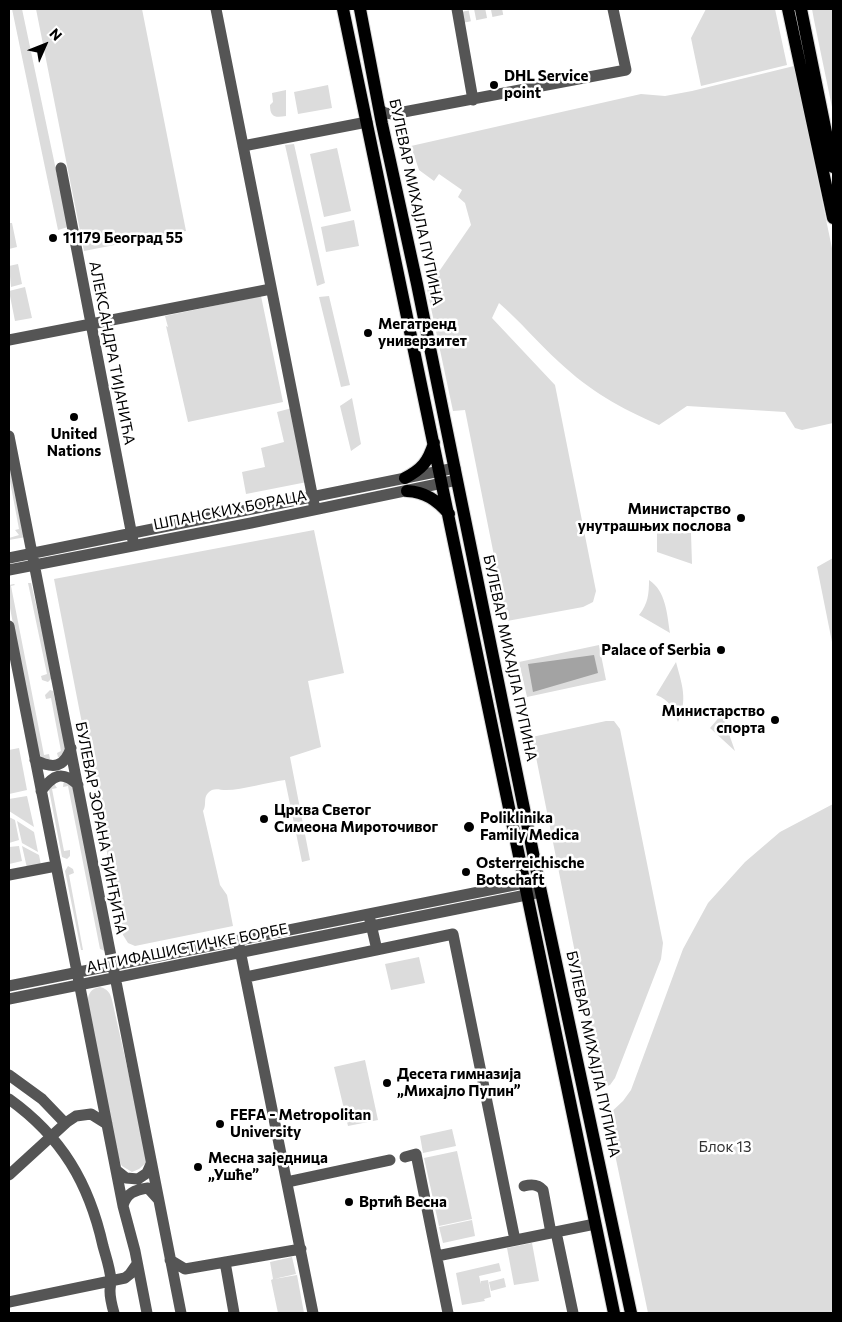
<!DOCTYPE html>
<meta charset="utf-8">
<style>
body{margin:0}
#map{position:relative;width:842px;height:1322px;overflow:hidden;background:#fff;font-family:Commissioner,sans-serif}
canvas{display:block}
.frame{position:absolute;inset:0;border:10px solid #000;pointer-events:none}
.north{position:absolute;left:20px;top:20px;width:50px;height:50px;-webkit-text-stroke:4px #fff;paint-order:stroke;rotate:46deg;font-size:14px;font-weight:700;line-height:20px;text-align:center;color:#000}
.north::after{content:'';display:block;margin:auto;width:18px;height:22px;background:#000;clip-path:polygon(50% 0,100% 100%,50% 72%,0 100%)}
</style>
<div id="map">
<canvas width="842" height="1322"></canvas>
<div class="frame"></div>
<div class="north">N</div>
</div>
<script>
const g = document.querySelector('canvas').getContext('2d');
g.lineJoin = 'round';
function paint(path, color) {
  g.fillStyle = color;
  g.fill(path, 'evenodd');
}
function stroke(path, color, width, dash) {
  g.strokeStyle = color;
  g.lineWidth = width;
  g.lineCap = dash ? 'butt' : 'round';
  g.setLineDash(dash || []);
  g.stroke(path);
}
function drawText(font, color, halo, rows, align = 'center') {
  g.font = font + ' Commissioner,sans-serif';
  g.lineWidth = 5;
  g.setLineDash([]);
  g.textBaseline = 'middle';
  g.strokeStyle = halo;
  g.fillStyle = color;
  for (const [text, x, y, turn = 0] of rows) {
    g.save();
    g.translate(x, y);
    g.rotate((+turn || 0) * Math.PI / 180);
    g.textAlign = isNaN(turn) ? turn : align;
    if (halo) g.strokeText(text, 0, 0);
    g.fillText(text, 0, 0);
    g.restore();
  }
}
paint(new Path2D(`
 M12,9H22L68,227L58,230Z
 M36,9H142L186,231L84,251Z
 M706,9H775L787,65L701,86L691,38Z
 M812,9H833V112L814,20Z
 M794,66L833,253V423L802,430L795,428L785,412L687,406L659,425C620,408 590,391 559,362C538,343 520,321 499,303L492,318L555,385L596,591L593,602L583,607L507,621L465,410L453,411L427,289L471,225L465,203L458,197L462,190L439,174L434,181L419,170L411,146L641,94L665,96L692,91Z
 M328,85L332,108L298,114L294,92Z
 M286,90V116C275,118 270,117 270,105L273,102L272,93Z
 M294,144L325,283L317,286L285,145Z
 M337,148L351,211L324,217L310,154Z
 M354,220L359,246L326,252L321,227Z
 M9,223H12L17,247L9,249Z
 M18,264L22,284L11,287L9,266Z
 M25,287L32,318L15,321L9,291Z
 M261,296L283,402L188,422L166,326L168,327L165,316Z
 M329,296L350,385L341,387L319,297Z
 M352,398L361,444L351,451L340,406Z
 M292,408L307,482L246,494L242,472L265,467L261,448L284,442L277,412Z
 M9,456L26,537L9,540V538L19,535L15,530L19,529L9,476Z
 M314,530L344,673L308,681L321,747L290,757L310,860L302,862L285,780C268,782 243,790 226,790C219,790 213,787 208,793C203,798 207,805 203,811L220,885L227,895L233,926L135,946L128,943L123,935L54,579Z
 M657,532L691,533L692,564L657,552Z
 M833,558V647L817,567Z
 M649,580C666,591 667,614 670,633L639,615C648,604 649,594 649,580Z
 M28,583H31L53,677L48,682L42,680L41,676L47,674Z
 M14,584L15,585L11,586L44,755L49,754L50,759L45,761L40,755L37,747L9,603V585Z
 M599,645L606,680L527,697L519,662Z
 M676,662C682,685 688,699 678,722C673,709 670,700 656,695Z
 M50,690L53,691L66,747L61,759L58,757L57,753L61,751L51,698L46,699L45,695Z
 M722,714L735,751L710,728Z
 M606,721H614L620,729L663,943L661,959L615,1078L610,1085L602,1088L532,737Z
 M19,748L27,790L9,794V750Z
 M64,779L71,783L74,791L105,951L100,949L68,786L63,787Z
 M53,782L57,788L52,789L64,851L70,850V856L67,859L62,857L49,790V786Z
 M27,796L34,827L9,811V799Z
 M833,804V1313H648L607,1116L623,1101L631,1090L683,949L708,903L745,862L780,832Z
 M9,817L15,820L19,840L9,843Z
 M17,821L34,832L38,852L22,843Z
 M19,846L22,861L9,864V847Z
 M22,846L39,855L41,865L27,868Z
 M68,866L73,869L74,873L69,875L83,950H81L65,871Z
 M419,957L425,983L391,990L385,964Z
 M100,987C108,989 110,993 112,1000L146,1151V1163L139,1169L132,1172L122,1166L119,1160L87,1007C88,997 88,989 100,987Z
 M365,1060L378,1120L348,1126L334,1067Z
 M452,1129L456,1146L423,1153L420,1136Z
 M457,1151L472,1219L439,1226L424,1158Z
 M472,1220L475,1236L443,1243L439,1227Z
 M532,1243L539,1281L514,1285L507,1248Z
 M292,1257L296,1274L274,1279L297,1275L304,1313H278L271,1280L273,1279L270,1262Z
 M499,1263L501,1271L479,1276L481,1284V1281L488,1280L491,1297L484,1299L485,1301L462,1305L456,1273Z
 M504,1278L506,1287L491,1291L489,1282Z`), '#dcdcdc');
paint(new Path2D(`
 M594,655L598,673L533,692L528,664Z`), '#a3a3a3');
stroke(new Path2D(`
 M459,18L504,9`), '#d9d9d9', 11, [11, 5.5]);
const major = new Path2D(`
 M343,9L614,1313
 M360,9L382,124L417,284L541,892L631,1313
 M788,9L833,218
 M801,9L833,167
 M405,478C422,469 428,462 434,443
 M407,491C425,492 437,500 449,514`);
stroke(major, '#dbdbdb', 14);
stroke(new Path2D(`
 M216,9L315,509
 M457,9L473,100
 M380,110L385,113L393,114L626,70L613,9
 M243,146L367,122
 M61,168L133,541
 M9,340L271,289
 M9,436L181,1313
 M9,558L455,468
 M9,570L251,523L457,480
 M9,626L123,1206L135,1251L147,1313
 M35,760C53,769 64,768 71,748
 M41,791C53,775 62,770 78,785
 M9,875L56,866
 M370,920L377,950
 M239,945L313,1313
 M246,977L453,934L515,1240
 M9,986L539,880
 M9,999L541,892
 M9,1075L42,1099L65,1123
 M9,1099C62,1137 89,1183 103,1246C106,1257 110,1268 111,1280C111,1283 110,1287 110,1291C110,1298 112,1306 114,1313
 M405,1157L416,1154L448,1313
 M116,1170L126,1178L138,1179L147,1173L151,1164
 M9,1175L67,1122L76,1116L91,1114L107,1124
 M287,1182L390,1160
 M524,1186C532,1184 538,1184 543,1190L551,1233
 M123,1206C126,1193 135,1190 148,1188L158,1199
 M556,1232L573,1313
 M437,1256L595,1224
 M170,1260L185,1269L301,1249
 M225,1262L234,1313
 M9,1302L125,1278L130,1274L137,1264`), '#555', 11);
stroke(major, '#000', 12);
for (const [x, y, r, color] of [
 [494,85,5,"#000"],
 [53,238,5,"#000"],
 [368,333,5,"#000"],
 [74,417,5,"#000"],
 [741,518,5,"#000"],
 [721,650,5,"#000"],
 [775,720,5,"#000"],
 [264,819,5,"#000"],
 [469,827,6,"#000"],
 [466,872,5,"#000"],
 [387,1083,5,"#000"],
 [220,1124,5,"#000"],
 [198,1167,5,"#000"],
 [349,1202,5,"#000"]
]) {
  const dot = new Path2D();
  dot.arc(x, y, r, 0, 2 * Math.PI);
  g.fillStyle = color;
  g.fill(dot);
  stroke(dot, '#fff', 2);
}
drawText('bold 15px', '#000', '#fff', [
 ["DHL Service",504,76],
 ["point",504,93],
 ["11179 Београд 55",63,238],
 ["Мегатренд",378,324],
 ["универзитет",378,341],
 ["United",74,434,"center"],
 ["Nations",74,451,"center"],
 ["Министарство",731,509,"right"],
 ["унутрашњих послова",731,526,"right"],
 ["Palace of Serbia",711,650,"right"],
 ["Министарство",765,711,"right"],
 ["спорта",765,728,"right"],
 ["Црква Светог",274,810],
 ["Симеона Мироточивог",274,827],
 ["Poliklinika",480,818],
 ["Family Medica",480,835],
 ["Osterreichische",476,863],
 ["Botschaft",476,880],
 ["Десета гимназија",397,1074],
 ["„Михајло Пупин”",397,1091],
 ["FEFA - Metropolitan",230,1115],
 ["University",230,1132],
 ["Месна заједница",208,1158],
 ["„Ушће”",208,1175],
 ["Вртић Весна",359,1202]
], 'left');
drawText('15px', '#000', '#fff', [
 ["БУЛЕВАР МИХАЈЛА ПУПИНА",416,202,78],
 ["АЛЕКСАНДРА ТИЈАНИЋА",112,353,79],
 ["ШПАНСКИХ БОРАЦА",230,510,-11],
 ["БУЛЕВАР МИХАЈЛА ПУПИНА",510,658,78],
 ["БУЛЕВАР ЗОРАНА ЂИНЂИЋА",101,828,79],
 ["АНТИФАШИСТИЧКЕ БОРБЕ",187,948,-11],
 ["БУЛЕВАР МИХАЈЛА ПУПИНА",593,1054,78]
]);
drawText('15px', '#333', '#fff', [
 ["Блок 13",725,1147]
]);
</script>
